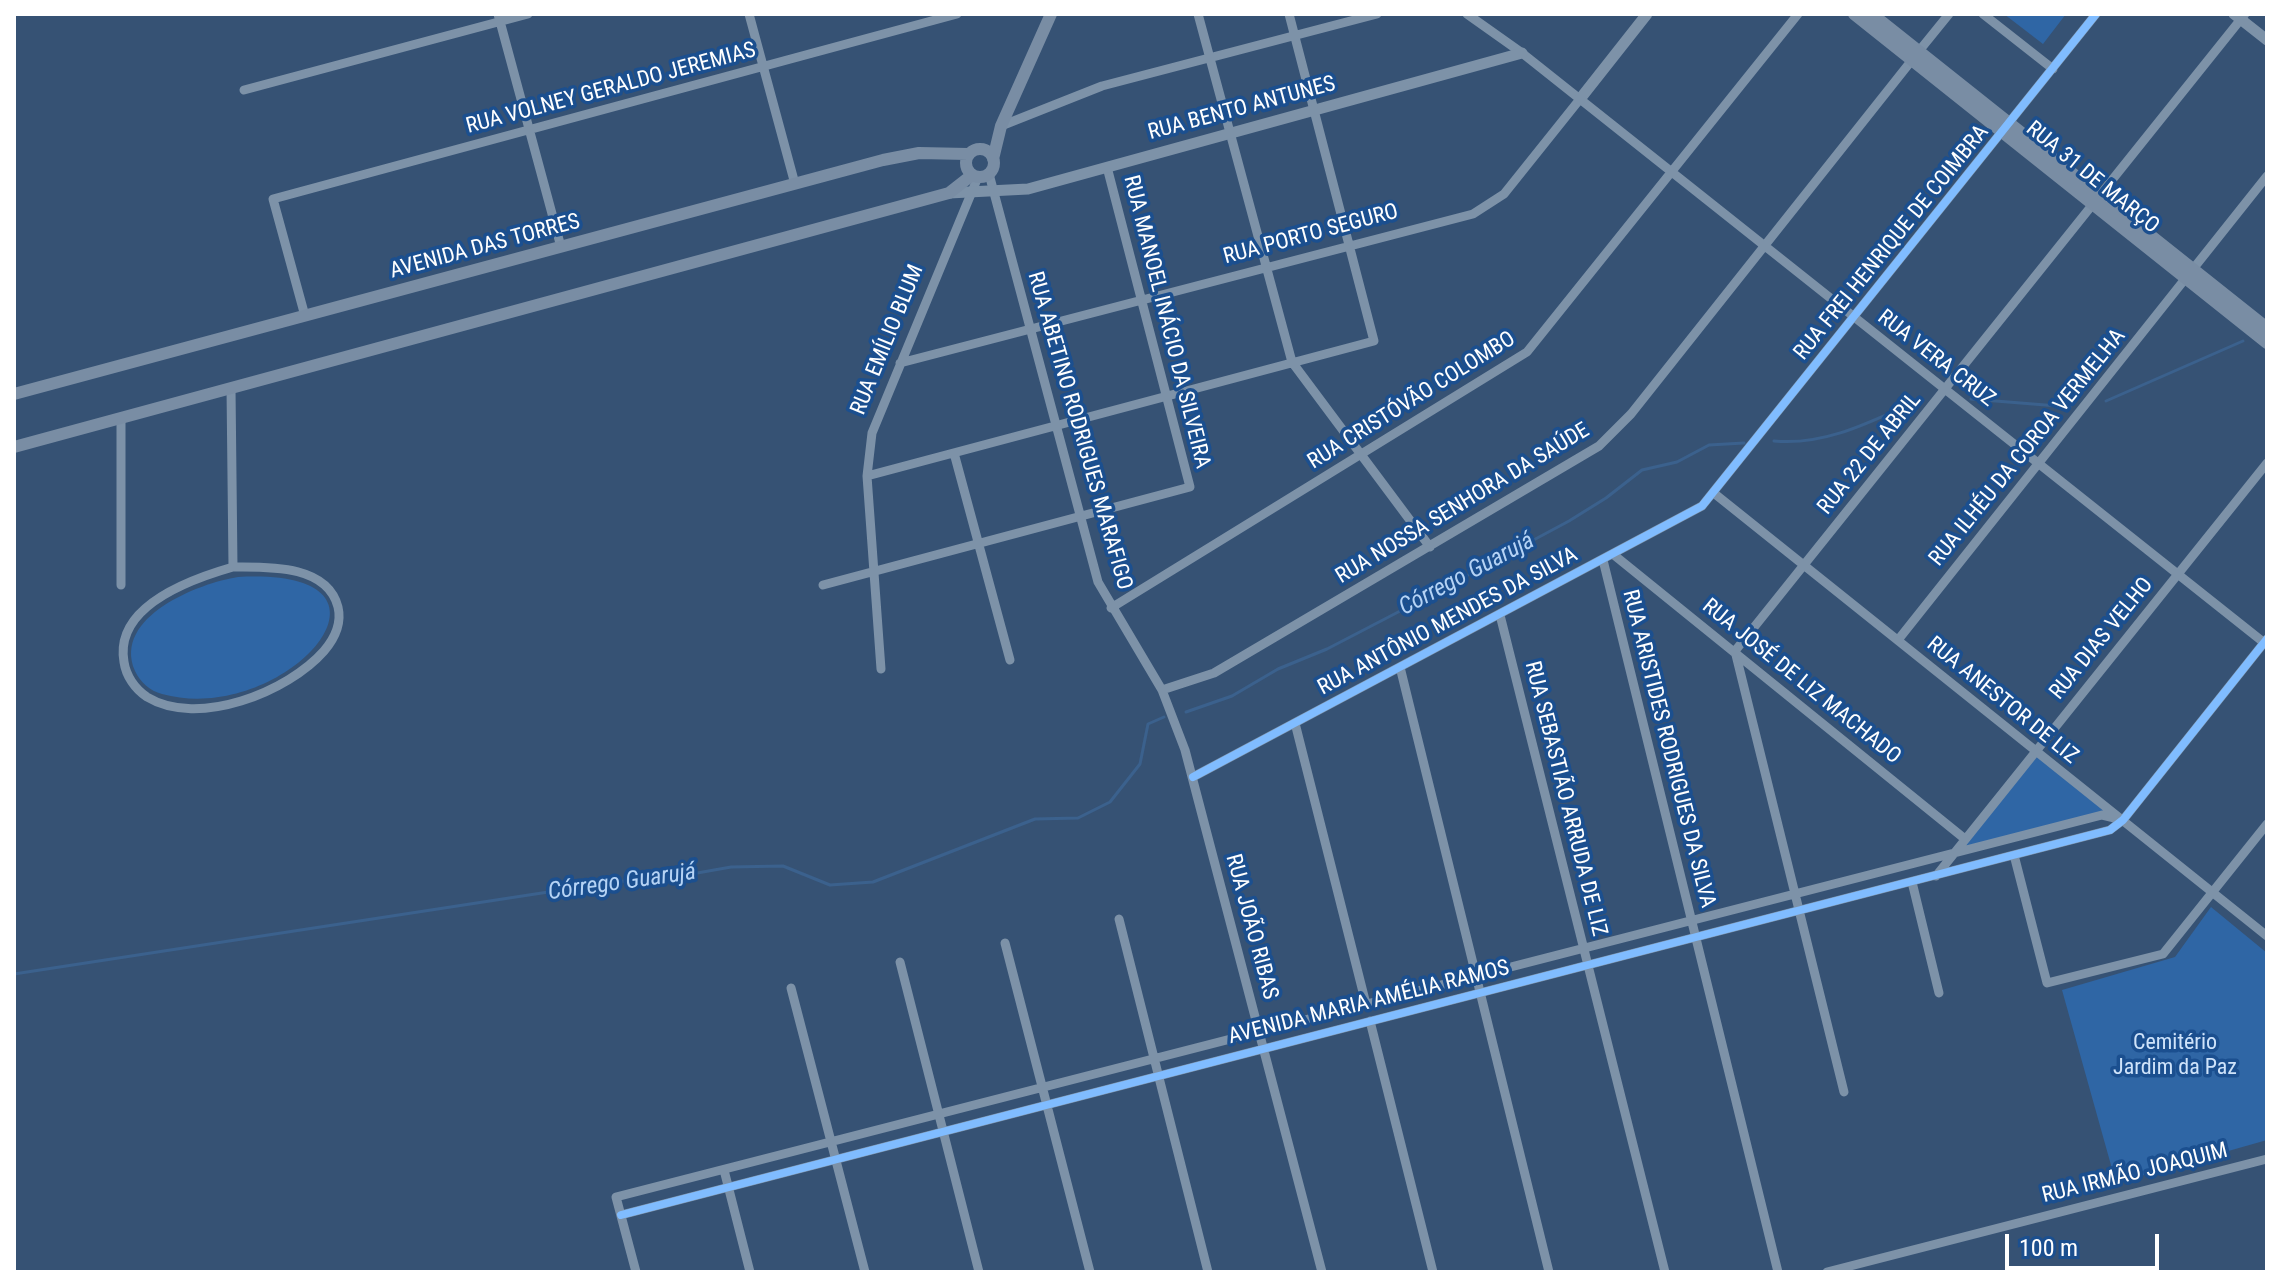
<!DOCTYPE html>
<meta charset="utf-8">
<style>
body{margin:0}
#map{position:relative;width:2281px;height:1286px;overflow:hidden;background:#365274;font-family:"Roboto Condensed",sans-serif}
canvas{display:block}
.frame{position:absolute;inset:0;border:16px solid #fff;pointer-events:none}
.scale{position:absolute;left:2005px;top:1234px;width:154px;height:36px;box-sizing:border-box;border:4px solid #fff;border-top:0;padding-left:10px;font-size:24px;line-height:28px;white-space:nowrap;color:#fff;-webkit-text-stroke:6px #1b4f8f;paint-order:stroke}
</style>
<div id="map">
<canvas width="2281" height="1286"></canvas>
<div class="frame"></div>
<div class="scale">100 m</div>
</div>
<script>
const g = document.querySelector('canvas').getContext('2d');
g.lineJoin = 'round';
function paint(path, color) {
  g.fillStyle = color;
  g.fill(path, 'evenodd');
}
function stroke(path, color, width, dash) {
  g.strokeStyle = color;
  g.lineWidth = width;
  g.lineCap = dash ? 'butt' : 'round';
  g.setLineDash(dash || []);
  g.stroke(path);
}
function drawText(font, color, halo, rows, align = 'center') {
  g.font = font + ' "Roboto Condensed",sans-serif';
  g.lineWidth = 7;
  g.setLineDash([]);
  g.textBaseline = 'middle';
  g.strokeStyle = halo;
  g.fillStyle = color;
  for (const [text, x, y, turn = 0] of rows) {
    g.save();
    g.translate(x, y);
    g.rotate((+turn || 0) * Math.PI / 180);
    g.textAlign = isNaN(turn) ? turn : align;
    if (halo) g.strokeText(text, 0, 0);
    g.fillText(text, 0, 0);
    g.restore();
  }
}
paint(new Path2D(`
 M2004,14H2066L2043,44Z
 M238,577C428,567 284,728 162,694C150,691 140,682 135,671C112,617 199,583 238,577Z
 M2036,751L2123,820L2102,815L1954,853Z
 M2211,907L2267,953V1140L2116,1183L2062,990L2175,957Z`), '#2f66a5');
stroke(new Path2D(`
 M1971,399L2070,407
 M2106,401L2243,341
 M1774,441C1827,446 1874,420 1921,399
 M1186,712L1232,696L1278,669L1327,649L1429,596L1569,521L1606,498L1642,470L1677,462L1709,445L1744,443
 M14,974L620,881L641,883L731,867L783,866L830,885L873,882L1035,819L1078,818L1110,802L1140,764L1148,724L1164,717`), '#3b618d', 3);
stroke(new Path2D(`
 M498,14L561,247
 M749,14L795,184
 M1198,14L1292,362L1430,547
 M1467,14L1522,53L2267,645
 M1983,14L2053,69
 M1919,51L1949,14
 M244,90L528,14
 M1001,126L1102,86L1377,14
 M989,174L1098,582L1162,690L1185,750L1322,1272
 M2100,195L2245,14
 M2193,269L2267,176
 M305,316L273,199L957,14
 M900,363L1473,214L1504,194L1580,99
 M231,388L233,567
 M954,453L1010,660
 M867,476L1374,341L1289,14
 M1715,494L2267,936
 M1614,555L1965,839
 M1603,560L1778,1272
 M233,567C267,567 327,564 338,607C342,624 335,638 324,651C288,692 198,728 147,697C135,689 126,676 124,662C114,606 191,579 233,567Z
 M121,585V418
 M823,585L1190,487L1107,167
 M1111,608L1527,352L1798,14
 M1500,615L1665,1272
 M1898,640L2185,279
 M1400,667L1549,1272
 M881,669L867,476L872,433L978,177
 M1162,690L1214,673L1599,446L1631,414L1912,60
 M1295,723L1366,1004
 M1193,777L1702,506L2096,14
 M2014,855L2047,983L2163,954L2267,824
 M1936,876L2267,463
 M1912,882L1939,993
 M1119,919L1208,1272
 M1005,943L1090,1272
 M900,962L979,1272
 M791,988L865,1272
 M1370,1021L1433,1272
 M1844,1092L1735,651L2093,204
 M724,1170L750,1272
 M621,1215L2110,830L2123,820L2267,639
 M636,1272L616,1197L2102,815L2123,820
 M1827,1272L2267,1159`), '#7d92a8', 9);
stroke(new Path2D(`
 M2234,14L2267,40
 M1580,99L1647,14
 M949,193L1028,189L1522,53`), '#7d92a8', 11);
stroke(new Path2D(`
 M1854,14L2267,343
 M1872,14L2267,328
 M966 163a14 14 0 1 1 28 0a14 14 0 1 1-28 0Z
 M993,159L1001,126L1051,14
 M14,394L883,160L919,153L968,154
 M14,447L949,193L972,175`), '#798da4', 12);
stroke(new Path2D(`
 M1193,777L1702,506L2096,14
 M621,1215L2110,830L2123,820L2267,639`), '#80bcff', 8);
drawText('22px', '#fff', '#1b4f8f', [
 ["RUA VOLNEY GERALDO JEREMIAS",611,89,-15],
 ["RUA BENTO ANTUNES",1242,109,-15],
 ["RUA 31 DE MARÇO",2092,178,39],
 ["RUA PORTO SEGURO",1311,235,-15],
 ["RUA FREI HENRIQUE DE COIMBRA",1892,243,-51],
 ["AVENIDA DAS TORRES",485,247,-15],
 ["RUA MANOEL INÁCIO DA SILVEIRA",1166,322,76],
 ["RUA EMÍLIO BLUM",888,340,-68],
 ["RUA VERA CRUZ",1936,359,38],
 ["RUA CRISTÓVÃO COLOMBO",1412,401,-32],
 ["RUA ABETINO RODRIGUES MARAFIGO",1079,431,74],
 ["RUA ILHÉU DA COROA VERMELHA",2028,448,-51],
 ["RUA 22 DE ABRIL",1870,454,-51],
 ["RUA NOSSA SENHORA DA SAÚDE",1463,504,-31],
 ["RUA ANTÔNIO MENDES DA SILVA",1448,622,-28],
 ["RUA DIAS VELHO",2102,639,-51],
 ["RUA JOSÉ DE LIZ MACHADO",1801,682,39],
 ["RUA ANESTOR DE LIZ",2002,701,39],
 ["RUA ARISTIDES RODRIGUES DA SILVA",1668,749,76],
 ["RUA SEBASTIÃO ARRUDA DE LIZ",1565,799,76],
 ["RUA JOÃO RIBAS",1251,927,75],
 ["AVENIDA MARIA AMÉLIA RAMOS",1369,1003,-14],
 ["RUA IRMÃO JOAQUIM",2135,1174,-14]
]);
drawText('22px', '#cfe3fa', '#1b4f8f', [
 ["Cemitério",2175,1043],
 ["Jardim da Paz",2175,1068]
]);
drawText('italic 24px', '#b5d3f5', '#1b4f8f', [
 ["Córrego Guarujá",1467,575,-28],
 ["Córrego Guarujá",622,883,-8]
]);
</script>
